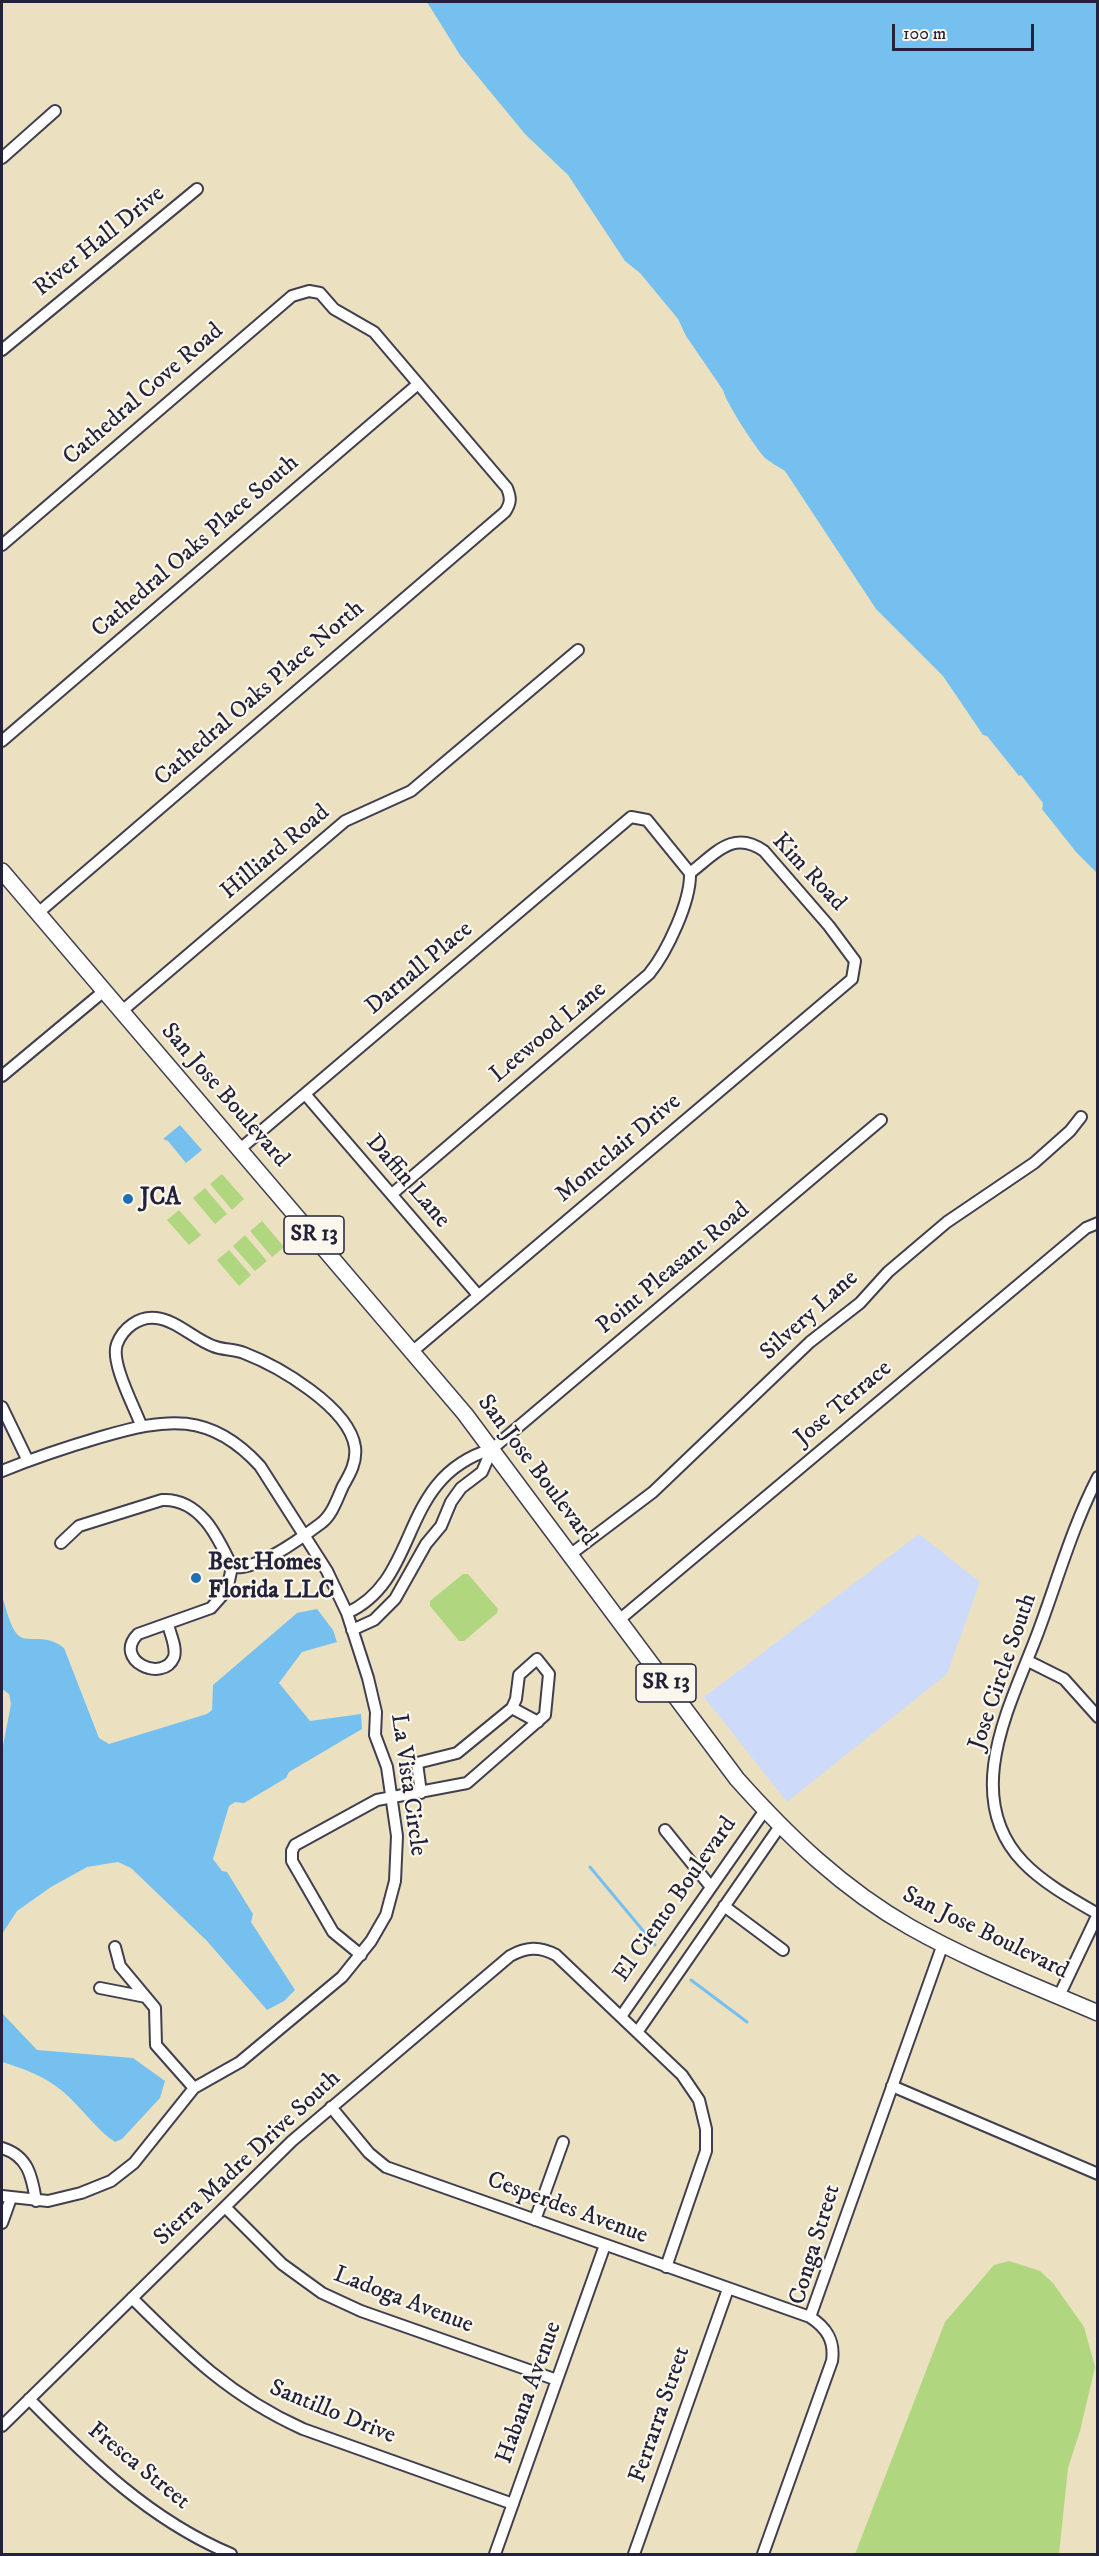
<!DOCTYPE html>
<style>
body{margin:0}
#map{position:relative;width:1099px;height:2556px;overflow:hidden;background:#ebe1c0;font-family:"IM FELL DW Pica",serif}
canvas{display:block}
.frame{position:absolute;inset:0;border:3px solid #22223b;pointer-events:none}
.scale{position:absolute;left:892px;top:24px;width:142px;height:27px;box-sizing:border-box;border:3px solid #22223b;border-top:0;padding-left:8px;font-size:18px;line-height:21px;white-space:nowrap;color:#22223b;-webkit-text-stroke:4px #fbf7ec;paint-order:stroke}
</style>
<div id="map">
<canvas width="1099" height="2556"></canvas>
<div class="frame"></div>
<div class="scale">100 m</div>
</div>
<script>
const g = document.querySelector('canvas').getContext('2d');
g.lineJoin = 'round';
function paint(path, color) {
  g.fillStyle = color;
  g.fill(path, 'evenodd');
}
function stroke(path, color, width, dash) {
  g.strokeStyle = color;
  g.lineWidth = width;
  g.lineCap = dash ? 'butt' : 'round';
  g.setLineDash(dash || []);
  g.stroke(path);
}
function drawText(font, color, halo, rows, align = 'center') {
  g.font = font + ' "IM FELL DW Pica",serif';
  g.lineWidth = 4.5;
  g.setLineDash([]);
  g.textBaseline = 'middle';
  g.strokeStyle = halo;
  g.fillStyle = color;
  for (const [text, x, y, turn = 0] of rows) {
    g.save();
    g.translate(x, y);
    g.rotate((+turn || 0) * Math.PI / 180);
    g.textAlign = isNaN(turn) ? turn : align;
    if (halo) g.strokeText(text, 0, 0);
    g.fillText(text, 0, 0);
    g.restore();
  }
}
paint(new Path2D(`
 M919,1534L980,1582L947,1674L787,1802L704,1697Z`), '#cedafa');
paint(new Path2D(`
 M222,1174L244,1199L232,1210L210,1184Z
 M205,1188L227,1214L215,1224L193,1198Z
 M179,1210L201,1235L189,1245L167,1220Z
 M262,1221L284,1247L272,1257L250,1231Z
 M245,1235L267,1261L255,1271L233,1246Z
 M229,1250L251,1275L239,1286L217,1260Z
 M463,1574H468L498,1609L497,1613L464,1641H459L430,1606V1601Z
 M1009,2261L1040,2271L1053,2283L1084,2327L1095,2367L1080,2431L1068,2468L1059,2554H855L945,2322L994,2265Z`), '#b0d67f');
paint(new Path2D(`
 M427,2H1097V873L1076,852L1042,809L1043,803L1021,775L1019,776L987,736L983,735L943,676L876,609L785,471C779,467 771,463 765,458C755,447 726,403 723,390L686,336L678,319L640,273L625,261L568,175L525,134L460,55Z
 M180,1125L202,1150L186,1163L168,1141L163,1139Z
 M2,1596C6,1607 10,1628 19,1636C28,1643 46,1633 64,1648L99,1738L109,1744L207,1714L212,1710L213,1685L297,1613L317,1609L333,1630L337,1642L302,1652L279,1683L310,1721L361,1714L362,1729L289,1772L286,1778L244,1803L235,1802L229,1806L213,1859L222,1871L227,1872L253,1914L251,1922L295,1990L284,2001L267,2010L207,1941L131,1868L118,1862L87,1867L51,1887L17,1911L2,1934V1751L11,1704L9,1694L2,1689Z
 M2,2013L37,2050L133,2058L165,2081L160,2098L122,2139L115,2142C94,2128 81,2106 61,2090C44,2076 22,2068 2,2062Z`), '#76c0ef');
stroke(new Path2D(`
 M590,1867L655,1945
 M691,1980L747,2022`), '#76c0ef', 3);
const street = new Path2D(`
 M2,158L55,111
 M2,350L197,189
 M2,545L292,296L309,291L320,293L334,309L374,332L507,488C511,498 511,503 505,512L38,913
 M2,741L418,384
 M122,1011L345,821L411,791L578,650
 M2,1076L104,991
 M305,1094L478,1295
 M240,1149L631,817L647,820L690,873
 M392,1194L649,974C667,952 691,901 690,873
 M413,1351L852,979L855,961L829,926L764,851C733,829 715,854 690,873
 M2,1407L28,1461
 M141,1425C134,1406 110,1362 117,1344C123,1328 139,1316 156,1318C176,1320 194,1339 213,1346C222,1350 234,1349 244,1353C278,1366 349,1407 355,1447C357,1462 350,1474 343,1486C337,1499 332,1516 320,1524C300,1539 257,1571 232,1567
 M2,1471C34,1458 67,1447 101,1437C166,1418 210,1411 260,1466L327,1571L347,1613L368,1678L376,1712L375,1735L387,1767L397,1836L395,1881L386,1915L371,1941L342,1977L240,2062L194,2088L134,2163L111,2181L81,2193L48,2201L2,2196
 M1098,1477C1072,1527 1057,1582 1037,1635C1011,1704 960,1796 1023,1862C1043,1883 1072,1899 1098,1914
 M61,1543L79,1526L162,1500C200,1498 218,1537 232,1567
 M571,1554L653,1492L810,1342L860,1303L888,1272L947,1222L1034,1163L1070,1131L1081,1117
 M347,1613C423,1578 396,1478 492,1449L881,1120
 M619,1620L1042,1265L1086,1228L1098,1223
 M168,1624C170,1634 177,1647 174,1657C163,1684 112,1660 138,1634L211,1608L227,1590L232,1567
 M352,1630L374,1620L395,1599L426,1544L441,1526L451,1502L461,1488L482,1472L492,1449
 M1028,1661L1064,1679L1098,1717
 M512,1708L538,1722
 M665,1830L711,1887
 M724,1906L783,1950
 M115,1947L120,1966L155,2008L156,2045L194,2088
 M361,1955L333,1932L292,1861V1851L295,1845L377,1800L467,1783L545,1715L549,1674L537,1659L519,1675L516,1699L512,1708L457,1753L417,1763L421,1793
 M100,1988L146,1997
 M1059,1996L1098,1914
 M622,2015L765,1810
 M638,2031L780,1826
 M892,2086L1098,2174
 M331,2107L369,2153L386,2167L810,2317C827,2328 835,2341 832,2361L763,2554
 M2,2148C28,2156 32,2176 36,2201
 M225,2207L282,2264L322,2293L361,2311L557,2380
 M535,2220L563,2142
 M2,2223L11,2198
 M132,2298C188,2354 230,2396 303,2429L513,2504
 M810,2317L943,1944
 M29,2399C90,2461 150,2520 231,2554
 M2,2426L292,2141L510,1956C526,1947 539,1946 556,1955L682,2075L699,2100L706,2129V2151L666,2267
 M495,2554L605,2245
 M634,2554L728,2289`);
const primary = new Path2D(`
 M2,871L465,1414L737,1779C788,1836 843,1889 910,1927C970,1961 1035,1986 1098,2013`);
stroke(street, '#403f4f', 14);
stroke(primary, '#403f4f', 18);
stroke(street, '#fff', 10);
stroke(primary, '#fff', 15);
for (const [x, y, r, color] of [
 [128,1199,6,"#1f6fb2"],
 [196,1578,6,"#1f6fb2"]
]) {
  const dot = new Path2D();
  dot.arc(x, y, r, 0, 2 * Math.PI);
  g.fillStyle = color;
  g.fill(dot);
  stroke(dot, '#fbf7ec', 2);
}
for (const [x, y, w] of [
 [314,1235,60],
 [666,1683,60]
]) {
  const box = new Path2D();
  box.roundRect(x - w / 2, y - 19, w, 38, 4.5);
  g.fillStyle = '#fbf7ec';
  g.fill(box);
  stroke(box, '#22223b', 1.5);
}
drawText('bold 22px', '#22223b', null, [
 ["SR 13",314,1235],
 ["SR 13",666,1683]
]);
drawText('24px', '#22223b', '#fbf7ec', [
 ["River Hall Drive",100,242,-39],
 ["Cathedral Cove Road",144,395,-41],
 ["Cathedral Oaks Place South",196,547,-41],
 ["Cathedral Oaks Place North",260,694,-41],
 ["Hilliard Road",276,853,-40],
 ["Kim Road",808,873,47],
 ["Darnall Place",420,969,-40],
 ["Leewood Lane",549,1033,-40],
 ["San Jose Boulevard",224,1096,49],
 ["Montclair Drive",619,1149,-40],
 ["Daffin Lane",407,1182,49],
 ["Point Pleasant Road",674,1269,-40],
 ["Silvery Lane",810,1316,-42],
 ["Jose Terrace",844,1404,-40],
 ["San Jose Boulevard",536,1471,53],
 ["Jose Circle South",1004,1672,-71],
 ["La Vista Circle",407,1785,82],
 ["El Ciento Boulevard",676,1900,-55],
 ["San Jose Boulevard",985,1934,26],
 ["Sierra Madre Drive South",248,2159,-43],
 ["Cesperdes Avenue",567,2209,20],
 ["Conga Street",816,2245,-73],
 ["Ladoga Avenue",403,2301,21],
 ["Habana Avenue",530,2393,-70],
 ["Santillo Drive",332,2413,22],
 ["Ferrarra Street",661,2415,-71],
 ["Fresca Street",138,2467,39]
]);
drawText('bold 24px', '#22223b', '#fbf7ec', [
 ["JCA",140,1199],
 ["Best Homes",208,1564],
 ["Florida LLC",208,1592]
], 'left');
</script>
